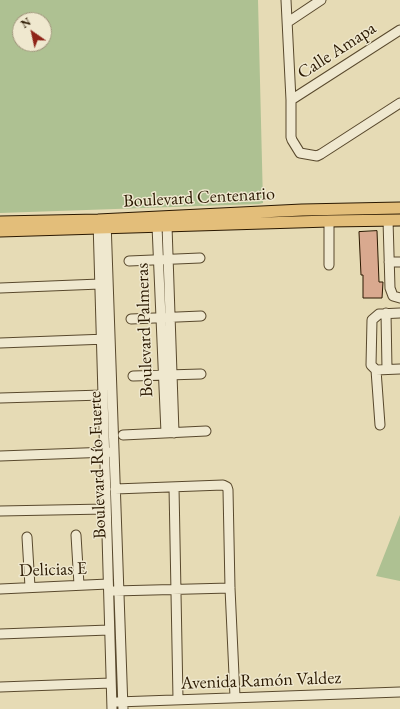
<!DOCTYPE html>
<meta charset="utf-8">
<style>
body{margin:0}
#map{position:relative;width:400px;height:709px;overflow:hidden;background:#e6dbb5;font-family:"EB Garamond",serif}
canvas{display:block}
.north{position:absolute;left:12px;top:12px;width:40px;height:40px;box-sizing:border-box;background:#efe8cf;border:1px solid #a0957c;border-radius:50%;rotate:326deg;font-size:11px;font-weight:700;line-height:16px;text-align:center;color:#2a1800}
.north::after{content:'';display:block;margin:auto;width:14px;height:18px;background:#8f2418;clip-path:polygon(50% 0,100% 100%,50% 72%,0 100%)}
</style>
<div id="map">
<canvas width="400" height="709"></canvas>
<div class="north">N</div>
</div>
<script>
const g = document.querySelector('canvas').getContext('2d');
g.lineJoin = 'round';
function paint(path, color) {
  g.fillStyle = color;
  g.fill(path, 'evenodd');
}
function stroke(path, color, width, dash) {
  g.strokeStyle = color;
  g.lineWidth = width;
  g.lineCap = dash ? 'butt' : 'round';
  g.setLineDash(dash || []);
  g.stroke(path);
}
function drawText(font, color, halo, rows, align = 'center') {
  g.font = font + ' "EB Garamond",serif';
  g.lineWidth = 3;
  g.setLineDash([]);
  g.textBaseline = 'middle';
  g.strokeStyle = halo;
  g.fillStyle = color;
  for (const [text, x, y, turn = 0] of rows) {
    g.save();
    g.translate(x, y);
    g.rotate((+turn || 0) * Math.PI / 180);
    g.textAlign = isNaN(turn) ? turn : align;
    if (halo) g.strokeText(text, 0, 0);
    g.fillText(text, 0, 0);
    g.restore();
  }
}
paint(new Path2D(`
 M0,0H258L263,203L259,204L0,213ZM20,20H44V44H20Z
 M400,515V581L376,576Z`), '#aec192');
const building = new Path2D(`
 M377,231L379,282H383L382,298H363V275H361L359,232Z`);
paint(building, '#d9a98f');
stroke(building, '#2a1800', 1);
const minor = new Path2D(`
 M286,0L291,100V137L292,140L300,153L317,156L321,154L400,103
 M288,22L321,0
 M291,100L400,30
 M388,220L390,288L393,296L400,298
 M98,221L112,709
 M106,221L123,709
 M329,221V265
 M157,226L166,433
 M167,226L174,433
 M129,261L200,258
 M389,262H400
 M0,288L100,284
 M386,313L387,369
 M131,319L201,316
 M0,343L107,339
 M376,370L371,365L372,320L379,314L400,313
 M133,376L201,374
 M0,398L103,395
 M380,425L376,370L400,369
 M123,435L206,431
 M0,456L110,452
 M174,487L178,699
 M115,489L223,485L227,487L228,490L230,588L235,697
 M0,511L106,509
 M76,535L79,585
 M27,537L30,587
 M0,589L108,584
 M114,591L230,588
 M0,634L109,630
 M0,687L111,683
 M117,702L400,692`);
const major = new Path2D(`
 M0,222L98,220L302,210L400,208
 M0,231L329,221L400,220`);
stroke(minor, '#59492d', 11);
stroke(major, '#2a1800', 13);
stroke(minor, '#efe8cf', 9);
stroke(major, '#e3be7a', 11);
drawText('18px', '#2a1800', '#efe8cf', [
 ["Calle Amapa",337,51,-33],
 ["Boulevard Centenario",199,198,-3],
 ["Boulevard Palmeras",145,330,-92],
 ["Boulevard Río Fuerte",98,465,-92],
 ["Delicias E",53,570,-2],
 ["Avenida Ramón Valdez",261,681,-2]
]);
</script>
